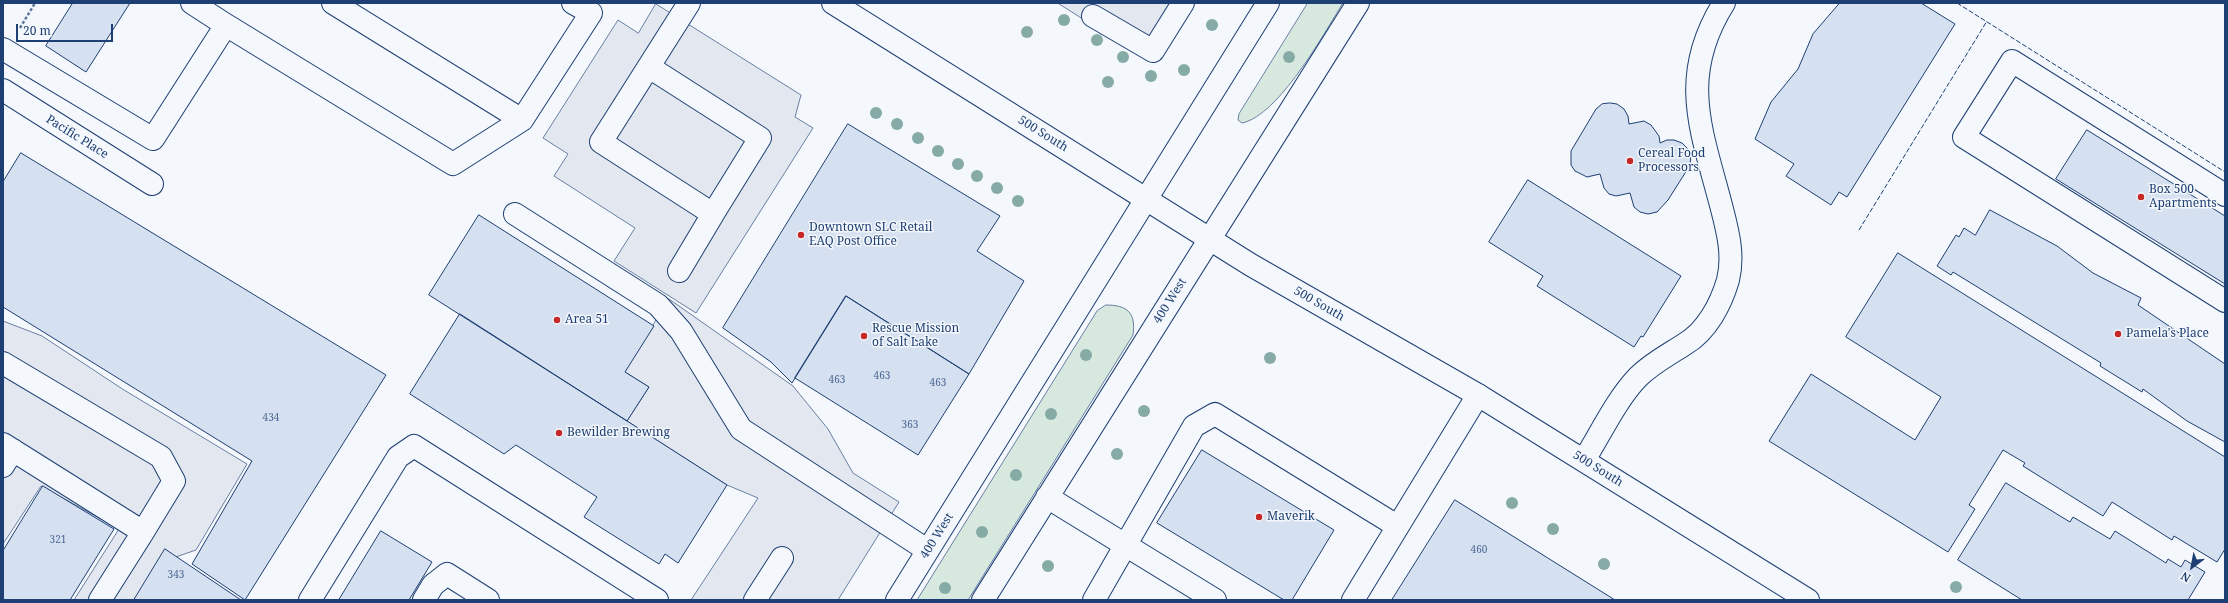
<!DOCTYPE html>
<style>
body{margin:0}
#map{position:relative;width:2228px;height:603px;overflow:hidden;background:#f4f7fb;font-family:"Noto Serif",serif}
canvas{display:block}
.frame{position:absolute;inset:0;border:4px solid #1d3f73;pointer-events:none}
.north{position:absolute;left:2172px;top:547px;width:40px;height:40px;-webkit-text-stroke:3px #f4f7fb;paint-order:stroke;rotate:212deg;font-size:11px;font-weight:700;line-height:16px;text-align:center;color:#1d3f73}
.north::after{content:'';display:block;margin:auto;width:14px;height:18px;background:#1d3f73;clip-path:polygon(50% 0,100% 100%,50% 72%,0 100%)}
.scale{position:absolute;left:16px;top:24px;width:97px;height:18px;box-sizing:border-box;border:2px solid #1d3f73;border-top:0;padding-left:5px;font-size:12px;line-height:14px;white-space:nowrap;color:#1d3f73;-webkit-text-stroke:3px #f4f7fb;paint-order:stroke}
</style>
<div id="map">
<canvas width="2228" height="603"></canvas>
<div class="frame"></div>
<div class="north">N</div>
<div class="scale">20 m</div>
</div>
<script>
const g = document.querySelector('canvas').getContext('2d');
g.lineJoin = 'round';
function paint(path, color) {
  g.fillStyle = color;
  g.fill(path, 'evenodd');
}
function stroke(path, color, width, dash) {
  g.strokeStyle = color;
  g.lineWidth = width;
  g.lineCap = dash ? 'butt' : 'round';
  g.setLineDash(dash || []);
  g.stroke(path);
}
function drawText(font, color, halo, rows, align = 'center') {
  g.font = font + ' "Noto Serif",serif';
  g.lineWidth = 3;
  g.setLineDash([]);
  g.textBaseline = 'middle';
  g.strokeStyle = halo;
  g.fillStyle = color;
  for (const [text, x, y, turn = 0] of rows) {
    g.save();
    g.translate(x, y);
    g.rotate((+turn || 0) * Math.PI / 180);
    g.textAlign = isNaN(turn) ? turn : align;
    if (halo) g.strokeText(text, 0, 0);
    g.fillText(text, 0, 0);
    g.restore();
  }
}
const green = new Path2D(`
 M1308,3H1343C1323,35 1279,115 1242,123L1238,120L1239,114Z
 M1106,305C1128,305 1136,313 1133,335L968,600H917L1097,311Z`);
paint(green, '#d7e8df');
stroke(green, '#687fa3', 1);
const parking = new Path2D(`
 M1058,3H1186L1150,61Z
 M656,4L801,95L795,117L813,128L696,313L614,261L635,228L554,176L568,154L543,138L618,20L638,33Z
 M669,299L793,386L828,429L853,473L899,502L838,600H691L758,498L727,485L627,421L649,387L625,372Z
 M3,321L42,336L124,390L247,464L196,550L164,561L139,600H74L119,529L41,486L3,544Z`);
paint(parking, '#e3e8f0');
stroke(parking, '#687fa3', 1);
const building = new Path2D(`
 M73,3H130L86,72L46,46Z
 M1840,3H1921L1955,24L1847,197L1839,192L1831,205L1786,176L1794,164L1755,139L1771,102L1798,69L1813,34Z
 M1610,103L1617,104L1624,109L1628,116L1629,124L1644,121L1651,125L1659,136L1660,143L1667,140H1674L1682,143L1688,149L1691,156L1690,164L1687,170L1668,200L1657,212L1648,214L1640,212L1634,207L1630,193L1616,196L1609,194L1604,188L1600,174L1587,177L1575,171L1571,165V151L1596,109L1602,104Z
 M848,124L1000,216L977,251L1024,281L969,374L846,296L792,383L771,362L723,328Z
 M2087,130L2225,216V284L2056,179Z
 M21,153L386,375L245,600L192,564L252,461L3,307V182Z
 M1528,180L1681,276L1643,337L1641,336L1634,347L1537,286L1543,276L1489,242Z
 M1990,210L2057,246L2093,273L2141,298L2138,305L2225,364V442L2187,421L2143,389L2142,392L2100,366L2101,363L1953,272L1951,275L1937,266L1956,235L1959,237L1964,228L1975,235Z
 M479,215L654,326L625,372L649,387L627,421L429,295Z
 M1898,253L2225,457V549L2217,562L2174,536L2172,540L2112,502L2103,516L2023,466L2025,463L2003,450L1969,505L1975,509L1948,552L1769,441L1811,374L1915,440L1941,397L1846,337Z
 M846,296L969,374L918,455L795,378Z
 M460,314L727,485L678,563L665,554L659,564L584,517L597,497L516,445L504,454L410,394Z
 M1202,450L1334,530L1292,600H1284L1157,523Z
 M2006,483L2070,522L2073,517L2110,539L2115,531L2166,563L2168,559L2181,567L2185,560L2205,572L2188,600H2022L1958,560Z
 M43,486L114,529L70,600H3V551Z
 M1455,500L1615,600H1392Z
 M381,531L432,562L409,600H339Z
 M165,549L241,600H134Z`);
paint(building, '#d5e0f0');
stroke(building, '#1d3f73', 1);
const minor = new Path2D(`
 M192,3L226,25
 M333,3L522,120L591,13L573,3
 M1093,16L1153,51L1183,3
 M3,49L153,139L226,25L453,164L522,120
 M649,67L760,138L713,214L601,142L689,3
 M3,90L152,184
 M2225,195L2012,61L1964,137L2225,301
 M515,214L658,305L681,331L741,429L927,550
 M679,271L713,214
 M3,363L161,457L174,481L143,532L3,444
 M1584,460C1601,433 1616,400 1638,377C1652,363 1668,355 1685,344C1707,331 1721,304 1728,280C1734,256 1728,232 1722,209C1702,131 1677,78 1724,3
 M3,466L13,450
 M1047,497L1215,600
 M100,600L143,532
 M310,600L398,457L414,446L657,600
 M424,600L433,585L447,574L488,600
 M755,600L782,558
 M897,600L1268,3
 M983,600L1358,3
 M1094,600L1194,426L1215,414L1397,526
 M1353,600L1478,395`);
const major = new Path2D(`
 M833,3L1251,265L1478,395L1808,600`);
stroke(minor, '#1d3f73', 24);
stroke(major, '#1d3f73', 24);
stroke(new Path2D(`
 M20,28L35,3`), '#5e769c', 2.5, [3, 2]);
stroke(minor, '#f4f7fb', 22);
stroke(major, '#f4f7fb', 22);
stroke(new Path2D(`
 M1957,3L2225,172
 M1859,230L1987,21`), '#1d3f73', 1, [5, 2]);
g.fillStyle = '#86aba6';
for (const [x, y] of [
 [1064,20],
 [1212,25],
 [1027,32],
 [1097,40],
 [1123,57],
 [1289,57],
 [1184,70],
 [1151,76],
 [1108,82],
 [876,113],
 [897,124],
 [918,138],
 [938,151],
 [958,164],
 [977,176],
 [997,188],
 [1018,201],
 [1086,355],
 [1270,358],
 [1144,411],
 [1051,414],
 [1117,454],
 [1016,475],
 [1512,503],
 [1553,529],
 [982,532],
 [1604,564],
 [1048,566],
 [1956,587],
 [945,588]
]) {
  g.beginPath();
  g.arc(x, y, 6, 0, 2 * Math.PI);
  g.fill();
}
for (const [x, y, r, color] of [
 [1630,161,4,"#c62828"],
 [2141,197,4,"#c62828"],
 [801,235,4,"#c62828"],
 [557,320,4,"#c62828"],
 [2118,334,4,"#c62828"],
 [864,336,4,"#c62828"],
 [559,433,4,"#c62828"],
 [1259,517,4,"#c62828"]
]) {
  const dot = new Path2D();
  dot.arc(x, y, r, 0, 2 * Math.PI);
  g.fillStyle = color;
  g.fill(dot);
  stroke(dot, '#f4f7fb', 1.5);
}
drawText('10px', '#4b6792', null, [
 ["463",882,376],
 ["463",837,380],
 ["463",938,383],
 ["434",271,418],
 ["363",910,425],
 ["321",58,540],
 ["460",1479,550],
 ["343",176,575]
]);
drawText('12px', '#1d3f73', '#f4f7fb', [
 ["500 South",1043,134,32],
 ["Pacific Place",77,137,32],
 ["400 West",1170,301,-58],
 ["500 South",1319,304,30],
 ["500 South",1598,469,32],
 ["400 West",937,536,-58]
]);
drawText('12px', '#1d3f73', '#f4f7fb', [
 ["Cereal Food",1638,154],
 ["Processors",1638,168],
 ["Box 500",2149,190],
 ["Apartments",2149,204],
 ["Downtown SLC Retail",809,228],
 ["EAQ Post Office",809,242],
 ["Area 51",565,320],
 ["Rescue Mission",872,329],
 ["of Salt Lake",872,343],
 ["Pamela's Place",2126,334],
 ["Bewilder Brewing",567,433],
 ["Maverik",1267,517]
], 'left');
</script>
